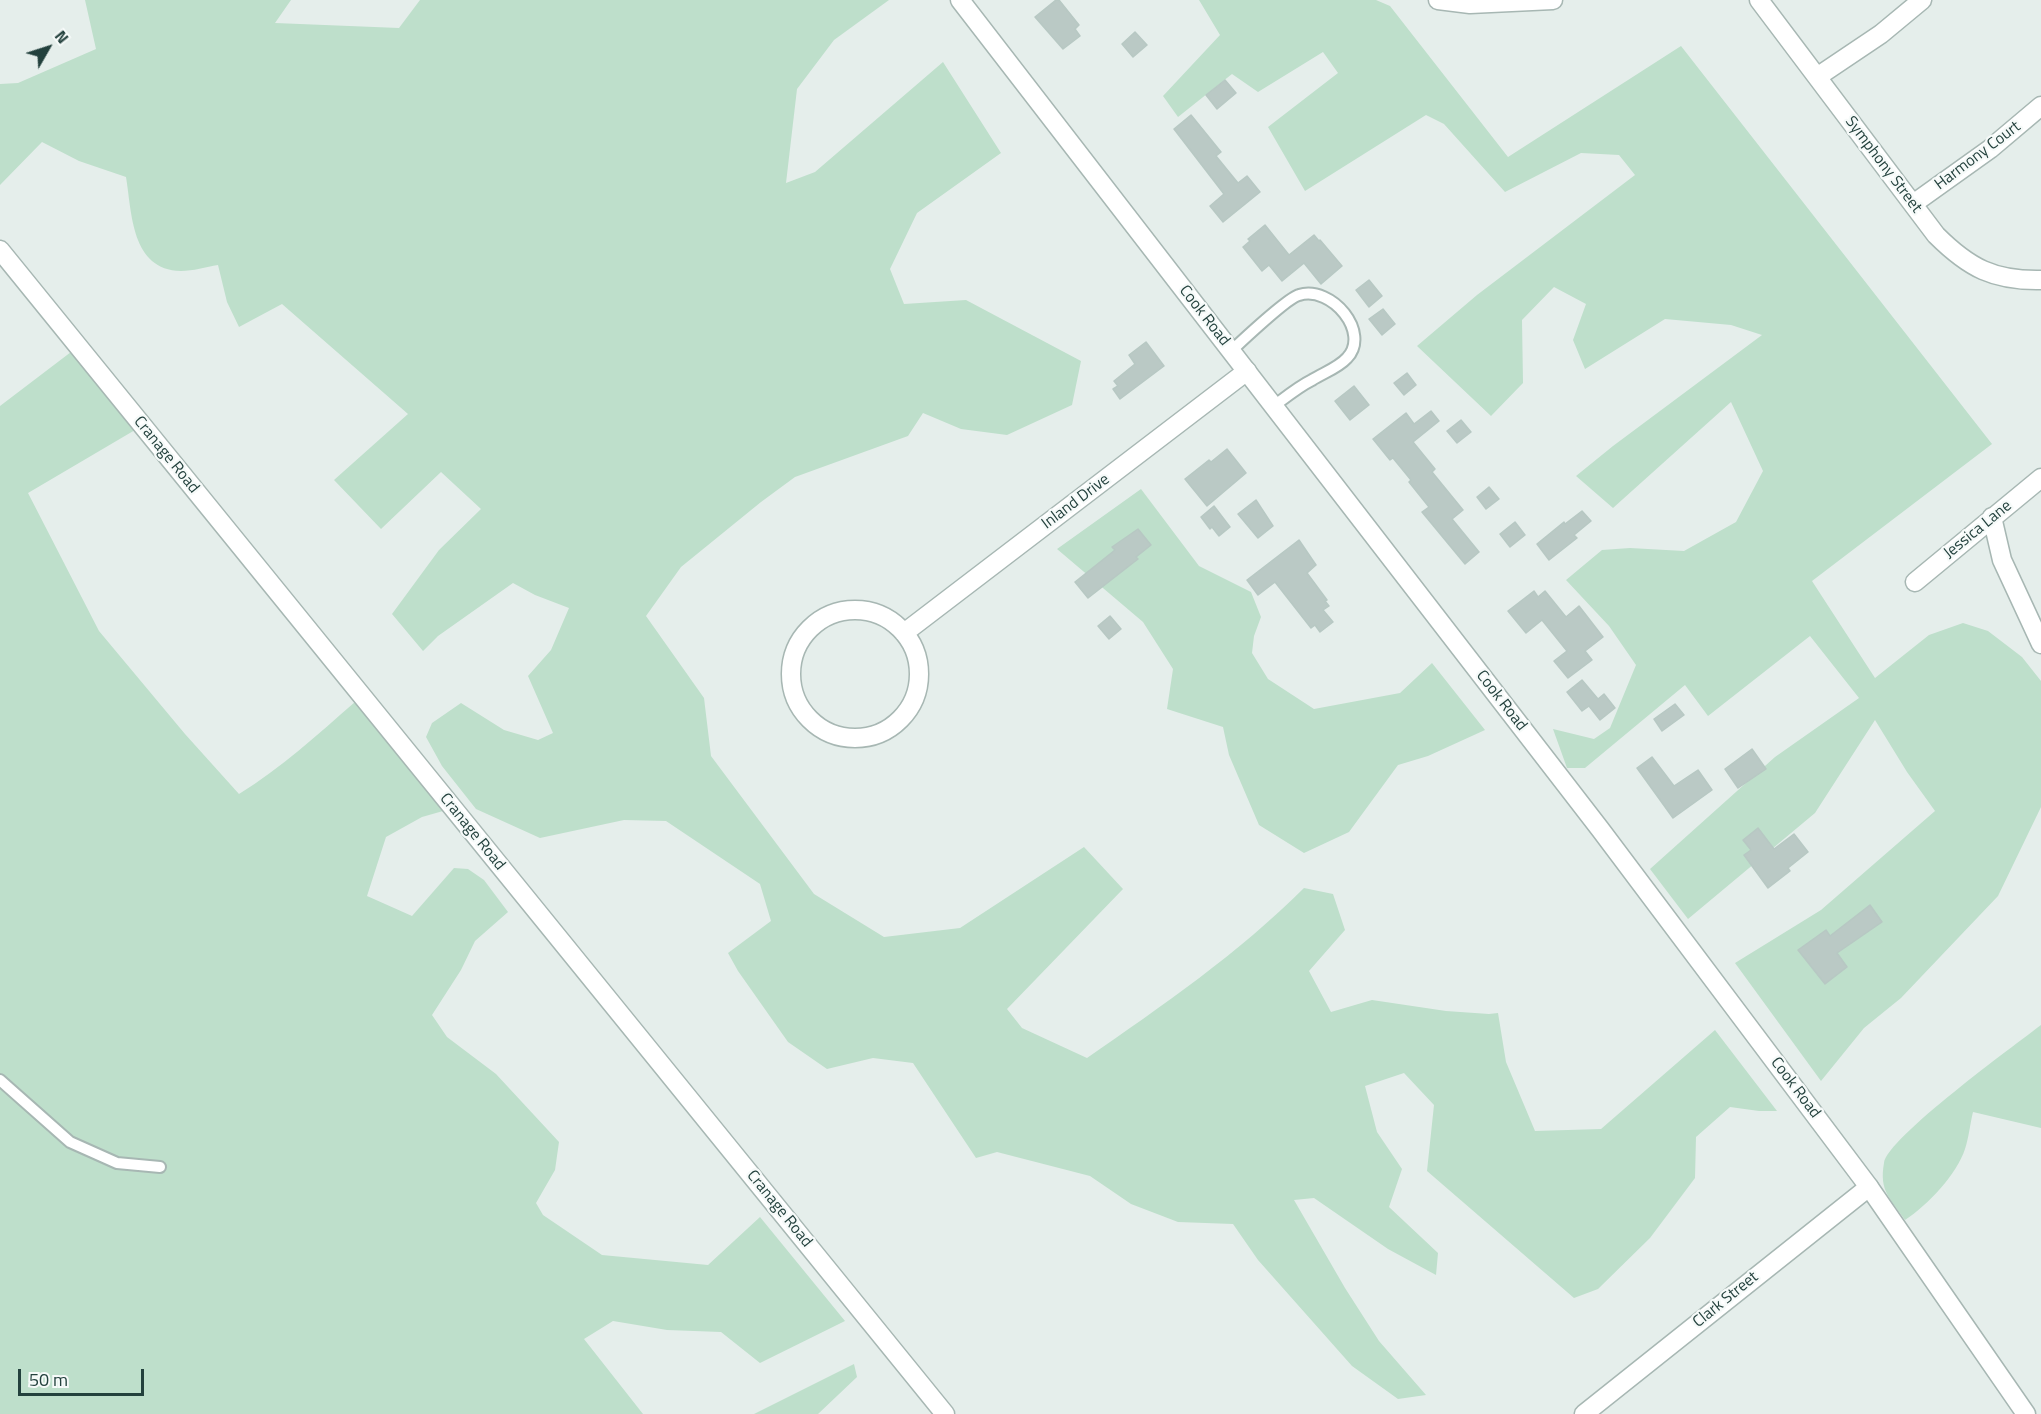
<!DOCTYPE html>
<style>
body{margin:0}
#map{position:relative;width:2041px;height:1414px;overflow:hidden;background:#e5eeeb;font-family:"Titillium Web",sans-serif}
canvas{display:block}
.north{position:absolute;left:18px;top:18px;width:60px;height:60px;-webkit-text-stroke:4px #f6faf9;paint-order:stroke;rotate:51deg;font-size:16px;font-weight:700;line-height:24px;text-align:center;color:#23413d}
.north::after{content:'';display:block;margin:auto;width:21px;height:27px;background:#23413d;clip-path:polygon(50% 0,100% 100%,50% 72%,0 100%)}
.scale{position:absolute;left:18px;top:1369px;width:126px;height:27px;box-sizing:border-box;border:3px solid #23413d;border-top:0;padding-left:8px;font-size:18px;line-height:21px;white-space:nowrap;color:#23413d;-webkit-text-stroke:4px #f6faf9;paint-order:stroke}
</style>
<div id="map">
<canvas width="2041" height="1414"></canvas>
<div class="north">N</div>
<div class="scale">50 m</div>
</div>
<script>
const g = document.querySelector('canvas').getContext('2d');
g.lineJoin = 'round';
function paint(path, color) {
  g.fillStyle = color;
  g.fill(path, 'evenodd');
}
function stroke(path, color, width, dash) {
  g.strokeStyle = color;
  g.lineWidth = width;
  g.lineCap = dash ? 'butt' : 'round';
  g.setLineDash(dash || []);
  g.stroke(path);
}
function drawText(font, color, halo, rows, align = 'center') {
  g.font = font + ' "Titillium Web",sans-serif';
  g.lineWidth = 4.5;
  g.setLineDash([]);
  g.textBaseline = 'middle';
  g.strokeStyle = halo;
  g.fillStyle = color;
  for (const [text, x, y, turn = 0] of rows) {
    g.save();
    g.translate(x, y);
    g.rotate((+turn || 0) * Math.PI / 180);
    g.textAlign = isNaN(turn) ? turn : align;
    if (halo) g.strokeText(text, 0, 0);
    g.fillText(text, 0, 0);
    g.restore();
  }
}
paint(new Path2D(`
 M85,0H291L275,23L399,28L420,0H889L834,40L797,89L786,183L815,172L943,62L1001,153L917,213L890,269L904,304L966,300L1081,361L1072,405L1007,435L961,429L923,413L908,436L795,477L761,502L681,567L646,616L704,698L711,756L814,894L884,937L960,928L1084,847L1123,889L1007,1009L1022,1028L1087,1058C1162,1006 1239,953 1304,888L1333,894L1345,930L1309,971L1331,1012L1372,1000L1446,1011L1489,1014L1498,1013L1506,1062L1535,1131L1601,1129L1715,1030L1777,1111H1759L1730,1107L1696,1137L1695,1178L1650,1238L1598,1289L1574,1298L1427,1171L1434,1105L1404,1073L1365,1086L1377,1132L1402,1169L1389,1207L1438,1253L1436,1275L1388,1249L1314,1198L1294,1200L1345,1288L1379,1341L1426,1395L1398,1399L1352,1366L1258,1260L1233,1224L1178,1222L1131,1204L1090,1176L997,1152L976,1158L913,1063L873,1058L827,1069L788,1042L738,971L728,953L771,921L760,884L666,821L624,820L540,838L476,809L442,766L426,737L432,723L461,703L504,730L538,740L553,733L528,676L551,650L569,608L535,595L513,583L438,636L423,651L392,614L439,550L481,509L441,472L381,529L334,480L408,414L282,304L239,327L227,302L218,265C206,267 193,271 181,271C131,270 132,213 126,177L79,161L42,142L0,185V84L18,83L96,49Z
 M1199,0H1376L1390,6L1508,157L1681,46L1992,444L1812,581L1875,678L1929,635L1963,623L1988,631L2022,657L2041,681V807L1998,896L1901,998L1864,1028L1821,1081L1735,963L1821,910L1935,811L1907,772L1875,720L1815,813L1688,919L1650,869L1775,757L1859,698L1810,636L1708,716L1685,685L1585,768H1567L1553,729L1594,739L1610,728L1636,665L1609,626L1566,580L1602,550L1630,548L1684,551L1736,522L1763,471L1731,402L1613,508L1576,476L1613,446L1762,335L1731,325L1665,319L1585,369L1573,340L1586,304L1554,287L1522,320L1523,383L1491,416L1417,346L1477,295L1635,175L1619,155L1581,153L1505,192L1444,124L1426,115L1305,191L1268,127L1338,73L1323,52L1258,92L1232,74L1178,117L1163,96L1220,35Z
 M71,352L135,430L28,493L99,631L185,734L239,794C281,768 317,735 355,702L443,811L422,817L386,837L367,896L412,916L454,868L468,869L484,880L508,912L475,941L461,970L432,1015L447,1037L496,1074L559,1142L555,1170L536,1203L543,1215L602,1255L708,1265L760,1217L845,1321L760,1363L721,1332L667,1330L613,1321L584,1339L643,1414H0V406Z
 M1141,489L1199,566L1251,592L1261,617L1254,636L1252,653L1268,679L1314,709L1400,693L1432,663L1485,730L1428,756L1398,765L1349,832L1304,853L1259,825L1229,755L1223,727L1167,709L1173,669L1143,622L1057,549Z
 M2041,1025V1128L1973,1112C1970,1124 1969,1137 1965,1149C1957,1174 1928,1205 1905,1220C1890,1198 1879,1191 1884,1163C1887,1138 2015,1045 2041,1025Z
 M854,1364L857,1377L818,1414H754Z`), '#bedfcb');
const building = new Path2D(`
 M1056,0H1059L1079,25L1075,29L1080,36L1063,49L1035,17Z
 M1135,32L1147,45L1133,57L1122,44Z
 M1225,80L1236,93L1217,109L1206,95Z
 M1191,115L1221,152L1216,156L1238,183L1247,176L1260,192L1223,222L1210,206L1224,194L1174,129Z
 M1265,225L1289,255L1314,235L1319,241L1320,240L1342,266L1321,284L1304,263L1282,281L1269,265L1262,271L1243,247L1250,241L1248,239Z
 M1369,280L1382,296L1369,307L1356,290Z
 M1383,309L1395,324L1382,335L1369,319Z
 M1146,342L1164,366L1120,399L1113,389L1118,386L1114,381L1135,364L1129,355Z
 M1407,373L1416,385L1404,395L1394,383Z
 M1354,386L1369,405L1350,420L1335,401Z
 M1431,411L1439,421L1413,442L1435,469L1432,472L1463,510L1452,519L1479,552L1465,564L1422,512L1429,507L1409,482L1411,480L1393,458L1390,460L1373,439L1406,413L1414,424Z
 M1461,420L1471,432L1457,443L1447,431Z
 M1227,449L1246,473L1207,506L1185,479L1209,460L1211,462Z
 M1489,487L1499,499L1486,509L1477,497Z
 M1256,500L1273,526L1258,538L1238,514Z
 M1214,506L1230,527L1219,536L1212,527L1210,529L1201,517Z
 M1582,511L1591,521L1574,535L1577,538L1549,560L1537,544L1564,522L1565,524Z
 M1515,522L1525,535L1510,547L1500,534Z
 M1138,529L1151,545L1136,557L1138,559L1088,598L1075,582L1115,550L1112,547Z
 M1299,540L1316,565L1307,573L1327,600L1325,601L1329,606L1323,610L1333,622L1320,632L1315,625L1311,628L1275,582L1258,595L1247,580Z
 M1534,591L1538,597L1545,591L1566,617L1579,606L1603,637L1585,651L1592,660L1568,678L1554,661L1567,651L1542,620L1526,633L1508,611Z
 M1110,616L1121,629L1109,639L1098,626Z
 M1582,680L1598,699L1604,694L1615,708L1600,720L1589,706L1582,711L1567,692Z
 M1675,704L1684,715L1662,731L1654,719Z
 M1752,749L1766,769L1738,788L1725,769Z
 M1652,757L1674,786L1698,770L1712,790L1673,818L1637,768Z
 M1758,828L1774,849L1794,834L1808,852L1788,868L1790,871L1768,888L1744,855L1751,850L1743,840Z
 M1870,905L1882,922L1837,953L1847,967L1825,984L1798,950L1826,930L1830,936Z`);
paint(building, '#bac9c5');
stroke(building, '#b7c8c3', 1.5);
const service = new Path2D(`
 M1231,351C1243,340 1287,298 1299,295C1332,285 1371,333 1347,358C1338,368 1323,373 1312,380C1298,387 1286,397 1274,406
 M0,1080L70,1142L117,1163L160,1167`);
const minor = new Path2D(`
 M1438,0L1470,4L1553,0
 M1759,0L1936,235C1969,268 1994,281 2041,280
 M1817,77L1881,34L1922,0
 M1913,204L1990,149L2041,106
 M0,250L945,1414
 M1992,517L2002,560L2041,644
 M1915,582L2041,478
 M791 674a64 64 0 1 1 128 0a64 64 0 1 1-128 0Z
 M904,633L1247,371
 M1584,1414L1869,1187`);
const tertiary = new Path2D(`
 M960,0L1600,829L1869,1187L2026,1414`);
stroke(service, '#a7b7b3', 14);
stroke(minor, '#a7b7b3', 21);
stroke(tertiary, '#a7b7b3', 21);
stroke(service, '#fff', 10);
stroke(minor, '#fff', 18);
stroke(tertiary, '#fff', 18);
drawText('16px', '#23413d', '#f6faf9', [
 ["Harmony Court",1978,156,-37],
 ["Symphony Street",1883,165,53],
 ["Cook Road",1204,316,52],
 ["Cranage Road",166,455,51],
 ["Inland Drive",1076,502,-37],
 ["Jessica Lane",1978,530,-39],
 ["Cook Road",1501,701,52],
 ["Cranage Road",472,832,51],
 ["Cook Road",1795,1088,53],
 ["Cranage Road",779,1209,51],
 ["Clark Street",1726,1300,-39]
]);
</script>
